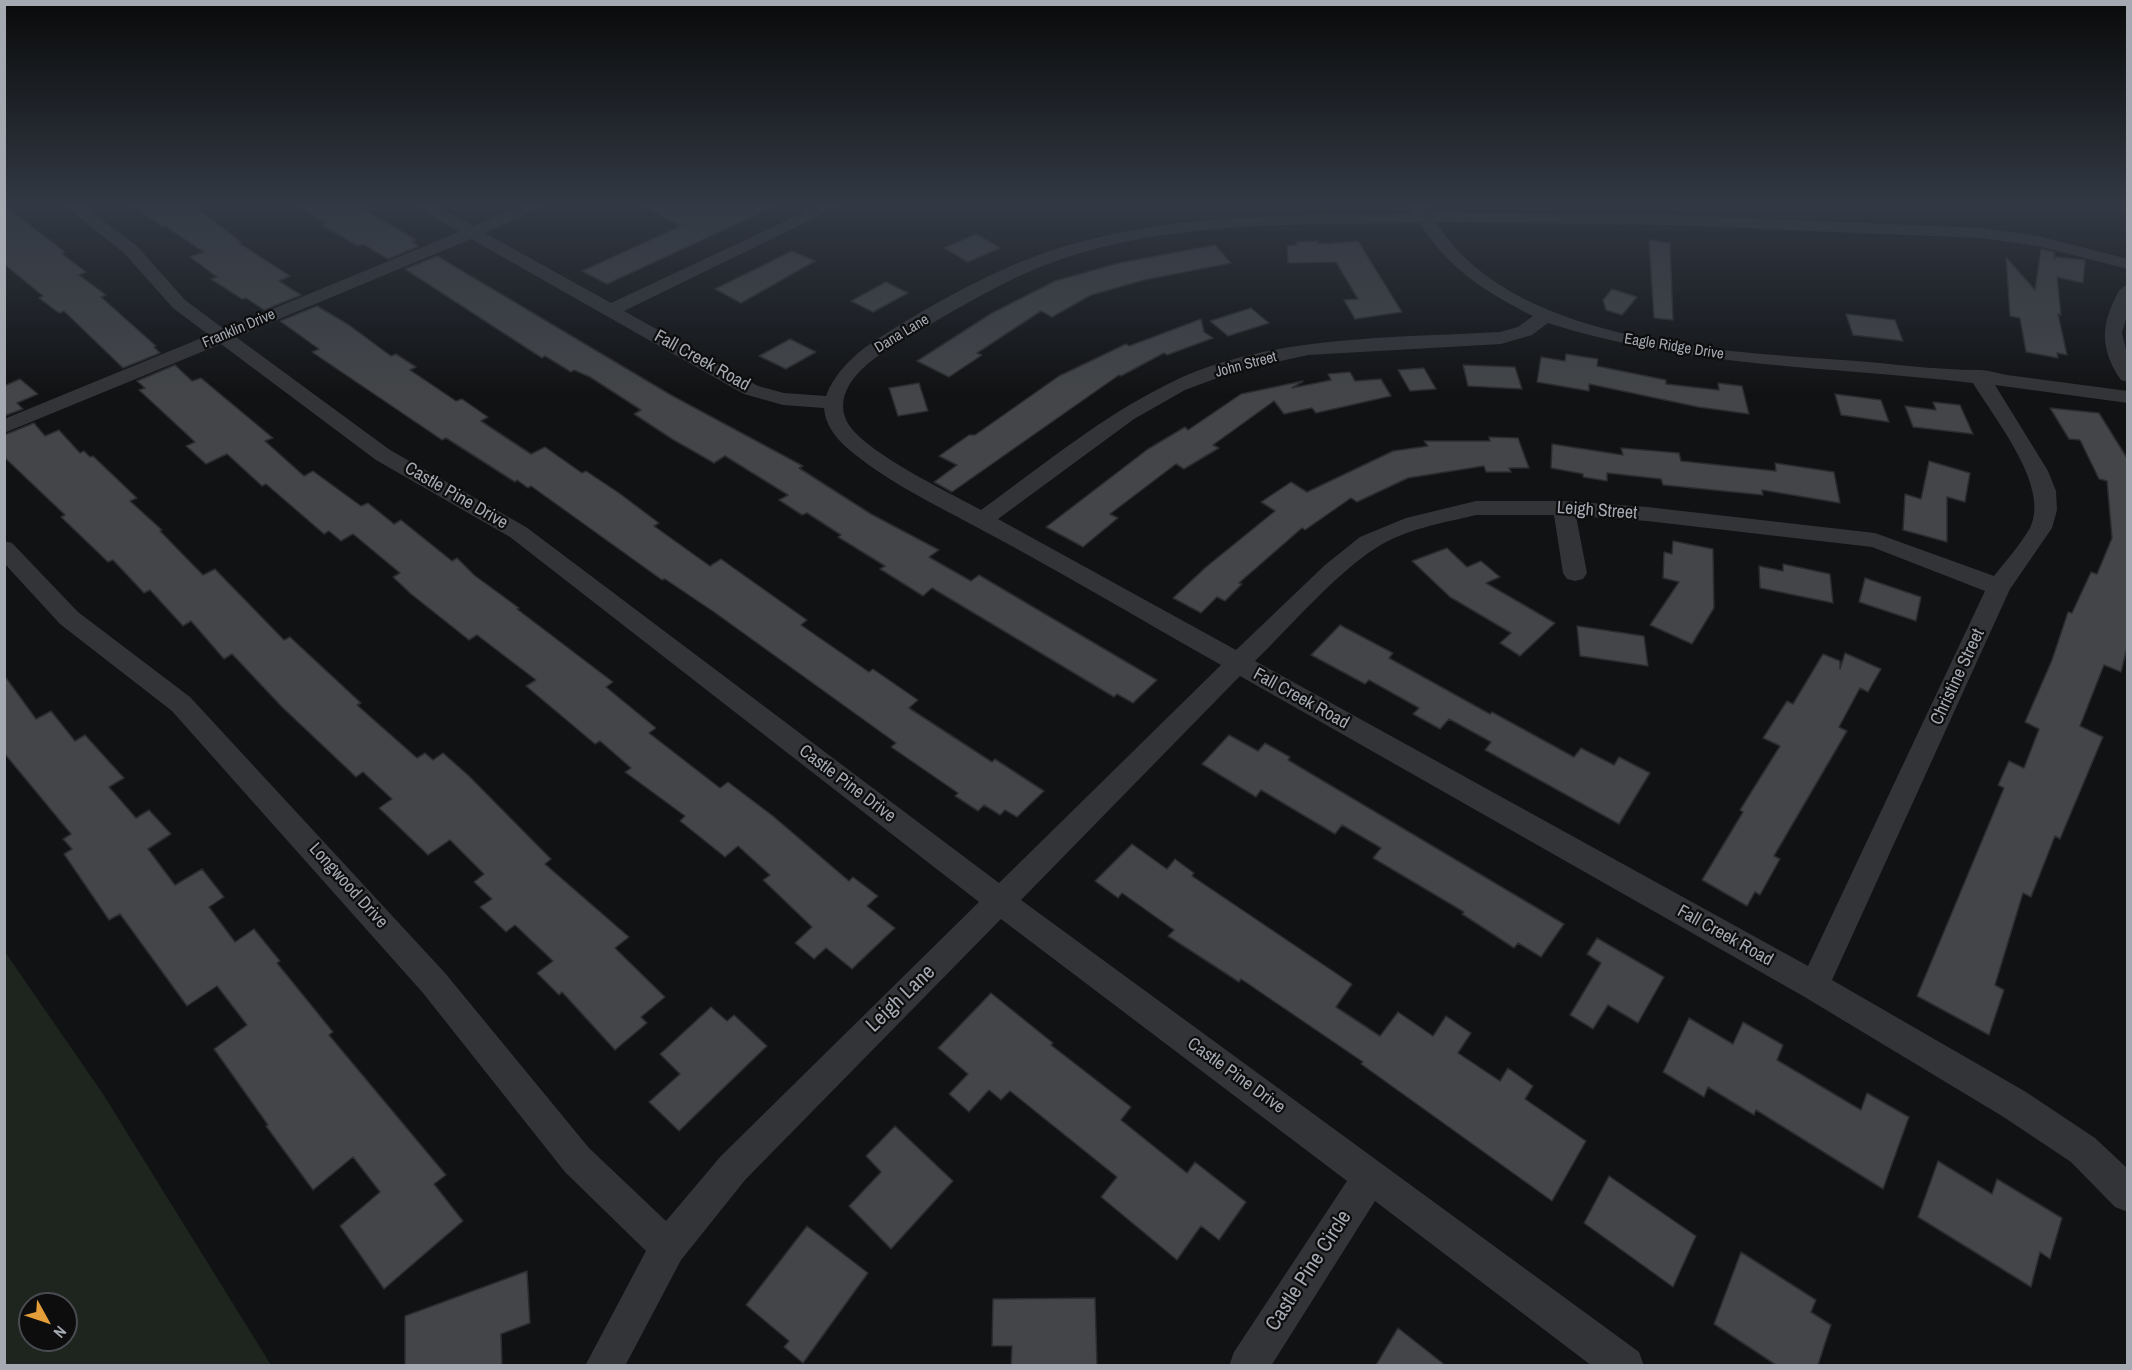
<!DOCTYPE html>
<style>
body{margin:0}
#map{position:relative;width:2132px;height:1370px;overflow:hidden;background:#111213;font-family:"Archivo Narrow",sans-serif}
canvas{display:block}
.frame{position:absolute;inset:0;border:6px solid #a4a9b2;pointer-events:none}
.north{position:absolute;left:18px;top:1292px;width:60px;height:60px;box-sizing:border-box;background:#0d0d0e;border:2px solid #494b50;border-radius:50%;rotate:130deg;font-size:16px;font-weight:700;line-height:24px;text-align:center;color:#a4a9b2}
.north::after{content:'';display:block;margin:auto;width:21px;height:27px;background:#e39e39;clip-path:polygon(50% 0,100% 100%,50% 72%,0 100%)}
</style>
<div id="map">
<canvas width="2132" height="1370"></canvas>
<div class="frame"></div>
<div class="north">N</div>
</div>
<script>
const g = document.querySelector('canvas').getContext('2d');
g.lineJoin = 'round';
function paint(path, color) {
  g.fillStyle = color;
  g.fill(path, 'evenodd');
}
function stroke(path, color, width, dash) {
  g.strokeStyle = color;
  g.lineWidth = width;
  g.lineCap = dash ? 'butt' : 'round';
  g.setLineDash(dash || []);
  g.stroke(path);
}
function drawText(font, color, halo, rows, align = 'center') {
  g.font = font + ' "Archivo Narrow",sans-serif';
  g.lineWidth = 4.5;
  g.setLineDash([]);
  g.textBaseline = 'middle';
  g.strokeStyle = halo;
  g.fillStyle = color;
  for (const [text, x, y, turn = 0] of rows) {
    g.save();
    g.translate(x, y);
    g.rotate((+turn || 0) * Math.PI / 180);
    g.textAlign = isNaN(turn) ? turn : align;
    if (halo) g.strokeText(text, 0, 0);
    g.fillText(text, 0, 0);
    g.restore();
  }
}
paint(new Path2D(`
 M5,952L103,1094L271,1365H5ZM30,1304H66V1340H30Z`), '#1e251f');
const building = new Path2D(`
 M132,204H192L241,242L239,243L290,276L279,281L301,295L264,310L246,298L242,299L211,279L217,277L190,257L204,252L165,226L162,227Z
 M296,204H355L416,240L412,242L419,246L388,259L363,244L358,246L322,225L326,223Z
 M640,204H780L607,284L582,271L681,226Z
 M4,205L65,252L61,253L86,272L79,275L106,295L101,297L156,346L154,347L160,353L123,368L64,311L59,313L39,298L43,296L4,264Z
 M976,234L1000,248L968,262L944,248Z
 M1649,240L1670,243L1673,320L1654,318Z
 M1318,241L1319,244L1358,241L1402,312L1355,319L1344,300L1358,299L1336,262L1288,263L1287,246L1297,245L1296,242Z
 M1215,245L1231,263L1144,280L1091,295L1052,317L1041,311L977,353L982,355L949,377L917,361L992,313L1055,281L1119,263Z
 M2041,249L2054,252V260L2056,257L2085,260L2083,283L2057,277L2061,315L2058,314L2067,355L2057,353L2058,358L2026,352L2020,318L2010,316L2006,257L2035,290Z
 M792,251L815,261L741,303L715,289Z
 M437,256L671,395L803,466L799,468L871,514L939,550L929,557L971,581L979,575L1157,680L1133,703L1117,694L1114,697L932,588L923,596L880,569L885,566L838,537L841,535L807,513L802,515L779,500L788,495L725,456L714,463L672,439L634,414L641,410L590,377L574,370L571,372L545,356L542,358L405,269Z
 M886,282L908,293L873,312L851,301Z
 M1612,289L1637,297L1622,315L1606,310L1603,300Z
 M317,306L349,325L391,356L396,354L416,367L410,370L456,401L462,399L488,417L481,421L531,454L545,447L582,473L586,471L619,493L659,523L654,526L710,566L721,559L807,620L801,625L869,672L873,669L918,700L909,708L992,762L995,759L1044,791L1017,817L1005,810L1000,815L984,805L978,811L955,796L958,793L891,747L896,743L714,612L665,579L662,580L531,486L528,488L517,480L515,482L446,438L442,440L312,352L319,349L280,321Z
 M1251,308L1269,323L1228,336L1210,321Z
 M1846,314L1895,320L1903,341L1853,335Z
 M1201,319L1204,332L1213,338L1167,355L1164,353L1121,376L1119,375L952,492L934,482L957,465L939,456L969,435H975L1059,376L1126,344L1129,346Z
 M790,339L816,352L786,369L759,356Z
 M1566,354L1598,359L1597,366L1666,380V384L1719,390L1718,383L1742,386L1749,414L1698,407L1589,384V391L1537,382L1541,357L1565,361Z
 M175,365L192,381L201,378L273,438L265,441L304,476L313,471L361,506L368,503L394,524L401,520L452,561L457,558L474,575L519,608L517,609L613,682L606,687L656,728L649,733L720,788L728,782L773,816L849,881L853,877L878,896L867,906L895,928L852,969L826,948L814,959L795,943L812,927L763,880L770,875L738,846L725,857L680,821L685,816L625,772L631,768L600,741L595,744L526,686L536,680L477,635L469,640L411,594L393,577L400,573L353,534L341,541L329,531L324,534L266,484L262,486L227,454L206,464L186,446L195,442L139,390L145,388L137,381Z
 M1463,365L1515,367L1522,389L1468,386Z
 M1424,368L1436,389L1410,391L1398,370Z
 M1350,372L1355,381L1381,379L1391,396L1316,413L1312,408L1284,414L1274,401L1213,445L1219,448L1184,469L1176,464L1110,514L1118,518L1083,547L1046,527L1148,449L1185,427L1188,430L1241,394L1303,381L1292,388L1331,380L1328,374Z
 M20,379L38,394L17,403L23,409L4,416V386Z
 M919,383L928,411L898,416L889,388Z
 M1835,394L1881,400L1889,422L1841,415Z
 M1933,402L1960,405L1973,434L1913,427L1905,406L1936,410Z
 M2050,408L2099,413L2127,458V648L2121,672L2104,665L2080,726L2103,737L2060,839L2055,836L2031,897L2023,893L1995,985L2004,990L1989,1035L1917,996L2004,788L1998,785L2009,761L2024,768L2039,729L2025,722L2052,660L2068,612L2072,613L2091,572L2097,574L2112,538L2107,481L2099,479L2080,440L2069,439Z
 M34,423L45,436L59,430L80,453L84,451L90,457L93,456L137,498L130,501L162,530L160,531L203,575L215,569L284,640L290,637L361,703L357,705L417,758L425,753L433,760L443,753L469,776L551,859L545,864L629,937L615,948L665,997L641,1017L647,1023L615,1050L562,992L559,995L537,973L553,961L515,925L506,932L480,907L492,899L474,882L484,874L450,840L428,855L379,808L392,799L363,772L356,777L282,707L232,654L224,659L191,621L183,626L150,590L144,593L113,560L108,562L61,517L65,515L4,457V435Z
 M1489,437L1518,438L1529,468H1509L1511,472H1486L1484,466L1408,478L1357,502L1351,498L1305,530L1302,528L1239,583L1242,584L1225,601L1217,597L1201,613L1173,598L1206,567L1275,511L1261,502L1291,482L1307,492L1393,451L1428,446L1424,441H1490Z
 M1552,444L1623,455L1621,448L1679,453L1681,461L1776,471L1775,463L1834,472L1840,503L1762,490L1763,495L1663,485L1661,479L1607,473V481L1583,477V474L1551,468Z
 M1929,461L1970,473L1965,502L1947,497V542L1903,530L1905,494L1921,499Z
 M1673,541L1713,549L1714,608L1692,644L1650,625L1679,582L1663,578L1664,552L1672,554Z
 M1447,548L1467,567L1481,561L1500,577L1486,583L1555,623L1520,656L1500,643L1511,633L1450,597L1412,561Z
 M1783,564L1830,574L1833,603L1760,588L1759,566L1783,571Z
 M1865,578L1921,597L1916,621L1859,602Z
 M1340,625L1393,653L1389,658L1490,714L1492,712L1574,757L1581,748L1614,765L1619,757L1650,773L1619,824L1485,750L1491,742L1449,719L1440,729L1413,714L1419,708L1369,680L1365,684L1311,655Z
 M1577,626L1644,636L1648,666L1580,656Z
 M1845,653L1881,669L1868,692L1860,688L1839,727L1847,731L1774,856L1780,859L1760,895L1755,892L1747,906L1702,880L1743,812L1740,810L1780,746L1763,738L1787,701L1793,704L1823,654L1840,661V669Z
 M4,675L36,719L51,711L75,741L85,735L124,778L109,787L136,818L149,810L171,834L148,849L175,885L202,869L224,897L209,907L235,942L254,929L280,961L277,963L333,1032L329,1035L446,1175L434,1184L463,1221L384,1289L340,1226L380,1192L353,1157L313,1190L266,1126L268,1125L214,1049L247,1025L217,986L187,1006L120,914L109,920L64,854L72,849L63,839L71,834L4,753Z
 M1229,735L1258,751L1265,743L1290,757L1288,760L1564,924L1541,957L1518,943L1514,948L1462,914L1464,912L1373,858L1381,848L1342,825L1335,834L1261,790L1256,797L1202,764Z
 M1132,844L1167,869L1175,859L1194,873L1192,876L1352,984L1336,1007L1380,1036L1398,1012L1433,1036L1446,1016L1471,1033L1458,1053L1500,1081L1508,1068L1533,1086L1525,1099L1586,1141L1552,1201L1361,1064L1363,1062L1241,979L1239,982L1168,936L1174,930L1122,893L1118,898L1095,881Z
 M1597,938L1664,977L1638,1023L1608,1005L1593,1029L1570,1015L1601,963L1587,954Z
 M991,993L1053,1043L1051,1045L1131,1107L1121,1120L1187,1173L1195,1162L1246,1202L1219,1240L1201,1226L1177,1260L1101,1197L1117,1177L1010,1091L1001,1100L989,1090L969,1112L949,1094L968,1074L938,1048Z
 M711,1007L727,1021L734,1015L767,1046L679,1131L649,1102L680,1074L660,1054Z
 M1689,1018L1733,1044L1743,1022L1783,1045L1777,1060L1861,1110L1867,1093L1909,1117L1883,1189L1756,1110L1754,1115L1708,1087L1704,1097L1663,1072Z
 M895,1126L953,1181L891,1249L849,1206L881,1172L866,1156Z
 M1938,1161L1992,1194L1997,1179L2062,1218L2050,1259L2040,1252L2031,1287L1918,1217Z
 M1609,1176L1696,1236L1673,1287L1584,1223Z
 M807,1226L868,1273L803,1363L784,1347L789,1341L746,1305Z
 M1741,1252L1816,1300L1811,1312L1831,1325L1818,1365H1776L1714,1324Z
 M527,1271L530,1323L501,1334L502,1365H405V1316Z
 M1095,1298L1097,1365H1011L1012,1346H992L993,1299Z
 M1398,1328L1445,1365H1376Z`);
paint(building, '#434548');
stroke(building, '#2c2c2f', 1.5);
paint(new Path2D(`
 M63,204H81L137,246L185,300L224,329L459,232L413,204H433L473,226L527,204H549L485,233L611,303L822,204H843L624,311L758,386L784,393L826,396C833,377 847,362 863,349C913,314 987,273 1044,253C1162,212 1291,216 1414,213L1409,204H1425L1430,212L1671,215L1981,228L2038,236L2128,259V269L2038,246L1981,238L1671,225L1436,222C1510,342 1717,351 1843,360C1888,363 1934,370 1979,370C1990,370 2003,375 2015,376C2052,381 2090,386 2128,391V403L1995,385L2048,471L2056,491L2057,510L2052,528L2010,589L1832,980L2026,1092L2095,1138L2128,1169V1212L2115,1207L2071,1162L2002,1116L1803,996L1240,676L1021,900L1639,1352L1644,1366H1592L1375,1201L1271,1366H1229L1234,1352L1347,1181L1001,919L745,1180L681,1260L625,1366H585L646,1251L565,1172L423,993L172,711L60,624L4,563V541L12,543L78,612L190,697L445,973L589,1148L666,1221L721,1156L979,902L510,537L376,460L221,344L4,433V419L209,335L173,308L125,254ZM1420,223C1447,268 1487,293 1533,316L1518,327L1500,332C1394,338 1266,335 1170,383C1102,416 1042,466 981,510C951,493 854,448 845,417C833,379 885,350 912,335C959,308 1005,279 1056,261C1171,220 1300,225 1420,223ZM471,239L744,394L783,405L824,408C825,424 835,437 846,447C885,481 938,506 982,530C1063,573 1141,620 1221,665L999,883L526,527L390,450L236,337ZM1548,323C1688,368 1829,366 1973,383C1994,418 2051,487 2030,528C2020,545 2006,561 1994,576L1875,533L1647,507L1564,501H1476L1406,518L1360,537L1325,565L1236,650L998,519L1134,419L1185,390L1236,371L1308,355L1501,344L1532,335ZM1476,515H1554L1563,573L1567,579L1575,581L1583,579L1587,573L1576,516L1647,521L1872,547L1985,591L1808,966L1255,661C1289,628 1337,572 1376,548C1405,529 1443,523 1476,515Z
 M2128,285V311L2122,333L2128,358V382L2121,380C2103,354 2100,331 2113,303C2117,295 2119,287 2128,285Z`), '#333437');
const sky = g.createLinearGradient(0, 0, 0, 396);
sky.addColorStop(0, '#090a0a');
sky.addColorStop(0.52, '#323944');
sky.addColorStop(1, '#32394400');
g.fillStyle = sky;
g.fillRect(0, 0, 2132, 396);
drawText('15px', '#a4a9b2', '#0d0d0e', [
 ["Franklin Drive",239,329,-23],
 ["Dana Lane",902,334,-31],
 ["Eagle Ridge Drive",1674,347,9],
 ["John Street",1246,365,-15]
]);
drawText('18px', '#a4a9b2', '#0d0d0e', [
 ["Fall Creek Road",702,361,29],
 ["Castle Pine Drive",456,496,30],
 ["Leigh Street",1597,511,4],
 ["Christine Street",1958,677,-65],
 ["Fall Creek Road",1301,699,29],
 ["Castle Pine Drive",847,784,37],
 ["Longwood Drive",348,886,48],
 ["Fall Creek Road",1725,936,29],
 ["Castle Pine Drive",1236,1076,36]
]);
drawText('21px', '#a4a9b2', '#0d0d0e', [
 ["Leigh Lane",901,999,-44],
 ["Castle Pine Circle",1309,1271,-57]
]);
</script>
